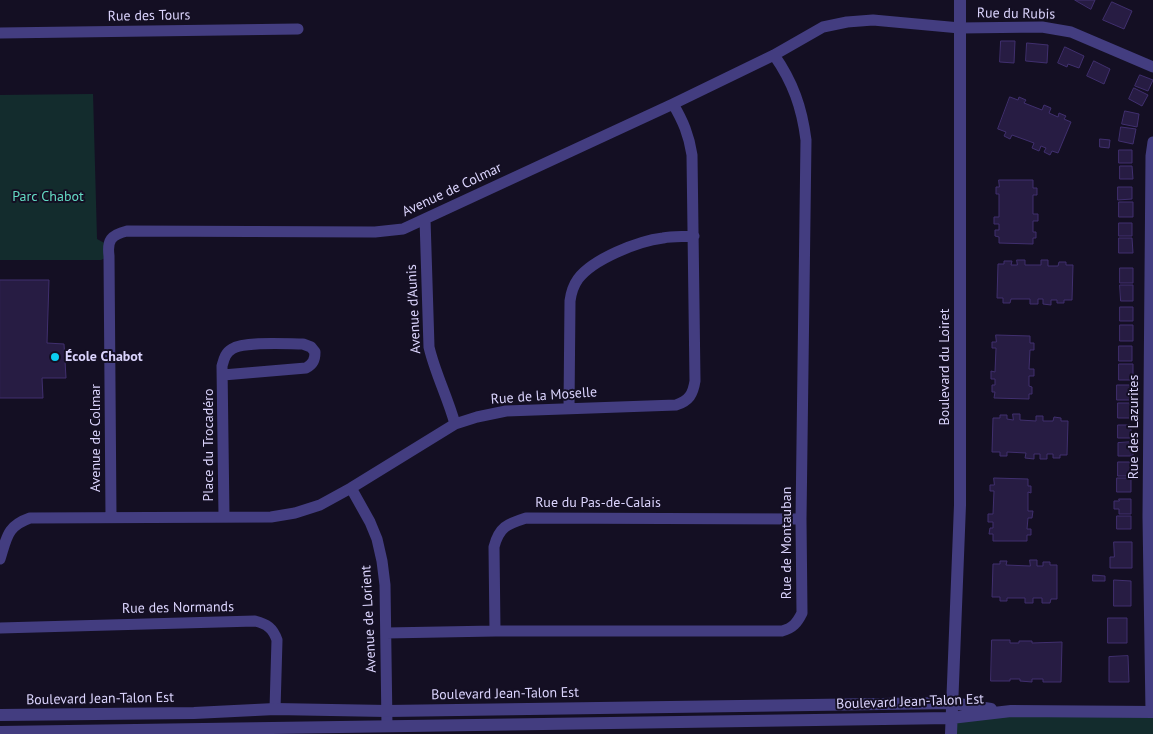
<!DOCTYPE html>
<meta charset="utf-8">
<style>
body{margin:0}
canvas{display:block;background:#140f23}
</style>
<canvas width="1153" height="734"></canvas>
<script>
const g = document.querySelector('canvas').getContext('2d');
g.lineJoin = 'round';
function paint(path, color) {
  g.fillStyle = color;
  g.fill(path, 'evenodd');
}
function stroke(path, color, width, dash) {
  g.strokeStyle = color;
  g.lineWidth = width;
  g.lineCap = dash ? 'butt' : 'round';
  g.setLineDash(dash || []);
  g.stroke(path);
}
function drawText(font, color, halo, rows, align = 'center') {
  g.font = font + ' "PT Sans",sans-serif';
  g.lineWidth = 4;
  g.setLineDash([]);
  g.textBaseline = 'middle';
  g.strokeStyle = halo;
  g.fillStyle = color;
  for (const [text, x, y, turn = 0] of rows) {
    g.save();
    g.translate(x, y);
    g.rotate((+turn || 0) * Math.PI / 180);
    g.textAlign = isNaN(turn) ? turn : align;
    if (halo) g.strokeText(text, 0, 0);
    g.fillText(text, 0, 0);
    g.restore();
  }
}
paint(new Path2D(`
 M93,94L97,239L108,245L109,256L101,260H0V95Z
 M1153,711V734H951V718Z`), '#132c2d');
const building = new Path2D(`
 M1075,0H1095L1091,9Z
 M1112,2L1132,11L1124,29L1103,20Z
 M1001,41H1015L1014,63L1000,62Z
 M1027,43L1048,45L1047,63L1026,61Z
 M1065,47L1084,56L1079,68L1068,64L1067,67L1058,63Z
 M1094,61L1110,69L1104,84L1087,76Z
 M1140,75L1153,80L1148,91L1135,86Z
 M1134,88L1148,95L1142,106L1129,99Z
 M1010,97L1018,100L1019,97L1026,100L1024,103L1042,110L1044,105L1051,108L1049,113L1058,117L1059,113L1066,116L1064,119L1071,122L1058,153L1052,151L1050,155L1044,152L1046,148L1041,146L1039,151L1032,148L1034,143L1012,135L1010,139L1004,136L1006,132L998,129Z
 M1125,111L1139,114L1137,127L1122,124Z
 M1121,127L1136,129L1133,144L1119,141Z
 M1100,139L1110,140L1109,148L1100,147Z
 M1119,150H1132V163H1119Z
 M1120,166H1132L1133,179H1120Z
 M999,180H1033V188H1037V195H1033V214H1038V221H1033V232H1036V238H1033V244L999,243V237L995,236V230H999V224H994V217H999V194H996V187H999Z
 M1118,187H1132V199L1118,200Z
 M1119,202H1133V217H1119Z
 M1119,223H1132V236H1119Z
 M1119,238H1132L1133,253H1119Z
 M1017,260H1025V265H1041V260H1048V266H1058L1059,262H1066V265H1073L1072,300H1064V303H1057V300H1051V305L1043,304V299H1038V304H1030V299H1011L1010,303H1003V298H997L998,264H1004V261H1012L1011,265H1017Z
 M1120,268H1133V283H1120Z
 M0,280H49L47,343L64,344L66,378H42L43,398H0Z
 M1120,285H1133V301H1121Z
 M1120,307H1133V321H1120Z
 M1120,325H1133V341H1120Z
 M996,335L1030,336V343H1034V350H1030L1029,369H1034V376H1029V386L1032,387V394H1029V399L994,398L995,392H992V385H995V379H991V371L995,372L996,348H992V342H996Z
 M1119,346H1132V361H1119Z
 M1119,364H1133V380H1119Z
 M1117,385H1132V400H1117Z
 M1118,403H1133V418H1118Z
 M1013,414H1020V420L1036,421V416H1043V421H1053L1054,417L1061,418V421H1068L1067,455H1060V458H1053V454H1047V459H1040V454H1034V459L1025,458L1026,453L1007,452V456H1000V452H992L993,418H1000V415H1007V419L1013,420Z
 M1118,425H1131V438H1118Z
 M1133,442V456H1118V443Z
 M1118,462H1131V476H1118Z
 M994,478L1028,479V486H1031V493L1028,492V511H1033L1032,518H1028L1027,529H1031V535H1027V541H993V534H989L990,528H993V522H988V514H993L994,491H990V485H994Z
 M1117,478H1131V492H1117Z
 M1119,499H1131V514H1119V509H1114V501H1119Z
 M1117,516H1131V529H1117Z
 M1114,542H1132V568H1110V557H1114Z
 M1030,560H1037V566H1043V562H1050V565H1057V599H1051L1050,603H1042V598H1033V603H1025V598H1007V601H1000V597H992L993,564H1000V561H1007L1006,565L1030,566Z
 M1093,575L1105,576V581H1093Z
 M1114,580L1131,581V606H1114Z
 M1108,618H1127V643H1108Z
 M992,640H1010V643H1019V641H1032V643L1062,642L1061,682H1043V679H1032V682L1020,681V679H1010V681H991Z
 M1128,656L1129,682H1109V657Z`);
paint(building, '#271c43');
stroke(building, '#402f6e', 1);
stroke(new Path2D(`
 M0,33L298,29
 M425,219L429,347C435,373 448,398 455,424
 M223,375L306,368C313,364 315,360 315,352L311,347L303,344C287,344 244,341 232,349C225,353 224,359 222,366L224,516
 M569,408L570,301C571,293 573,286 578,279C593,259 638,241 663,238C673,236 684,237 694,236
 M351,488L370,522L377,539L382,561L385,585L387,726
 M111,517L109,256C107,240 111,235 127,231L375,232L403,229L673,104L774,55L823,27L847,22L873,20L960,28L1042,27L1071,32L1153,67
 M0,559C7,537 7,526 30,518L271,517L295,513L320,505L351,488L455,424L477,417L506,411L676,405C689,401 693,394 695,381L692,155C689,135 683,121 673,104
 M0,628L255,621C267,624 273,628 277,640L275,709
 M495,631L494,547C499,527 507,524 526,518L801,519
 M386,633L495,631H782C793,628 797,623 802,613L801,519L806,140C802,108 793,82 774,55
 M1151,712L1148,517L1151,156L1153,142`), '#433d80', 11);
stroke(new Path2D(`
 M0,715L194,713L275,709L387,711L952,703L991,709
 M0,732L951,718L1011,711L1153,712
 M951,734L960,505V0`), '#433d80', 12);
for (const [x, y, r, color] of [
 [55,357,5,"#0bcdf1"]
]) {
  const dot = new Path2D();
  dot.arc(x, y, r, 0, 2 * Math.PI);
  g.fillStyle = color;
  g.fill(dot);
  stroke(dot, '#140f23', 2);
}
drawText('14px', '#dbd4fd', '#140f23', [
 ["Rue du Rubis",1016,14,1],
 ["Rue des Tours",149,16,-1],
 ["Avenue de Colmar",452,190,-25],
 ["Avenue d'Aunis",414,309,-93],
 ["Boulevard du Loiret",945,367,-90],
 ["Rue de la Moselle",544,396,-4],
 ["Rue des Lazurites",1134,427,-90],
 ["Avenue de Colmar",96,438,-90],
 ["Place du Trocadéro",209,445,-90],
 ["Rue du Pas-de-Calais",598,503],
 ["Rue de Montauban",787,543,-90],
 ["Rue des Normands",178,608,-1],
 ["Avenue de Lorient",369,619,-93],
 ["Boulevard Jean-Talon Est",505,694,-1],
 ["Boulevard Jean-Talon Est",100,699,-1],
 ["Boulevard Jean-Talon Est",910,702,-2]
]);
drawText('14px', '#63dac3', '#140f23', [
 ["Parc Chabot",48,197]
]);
drawText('bold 14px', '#dbd4fd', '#140f23', [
 ["École Chabot",65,357]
], 'left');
</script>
